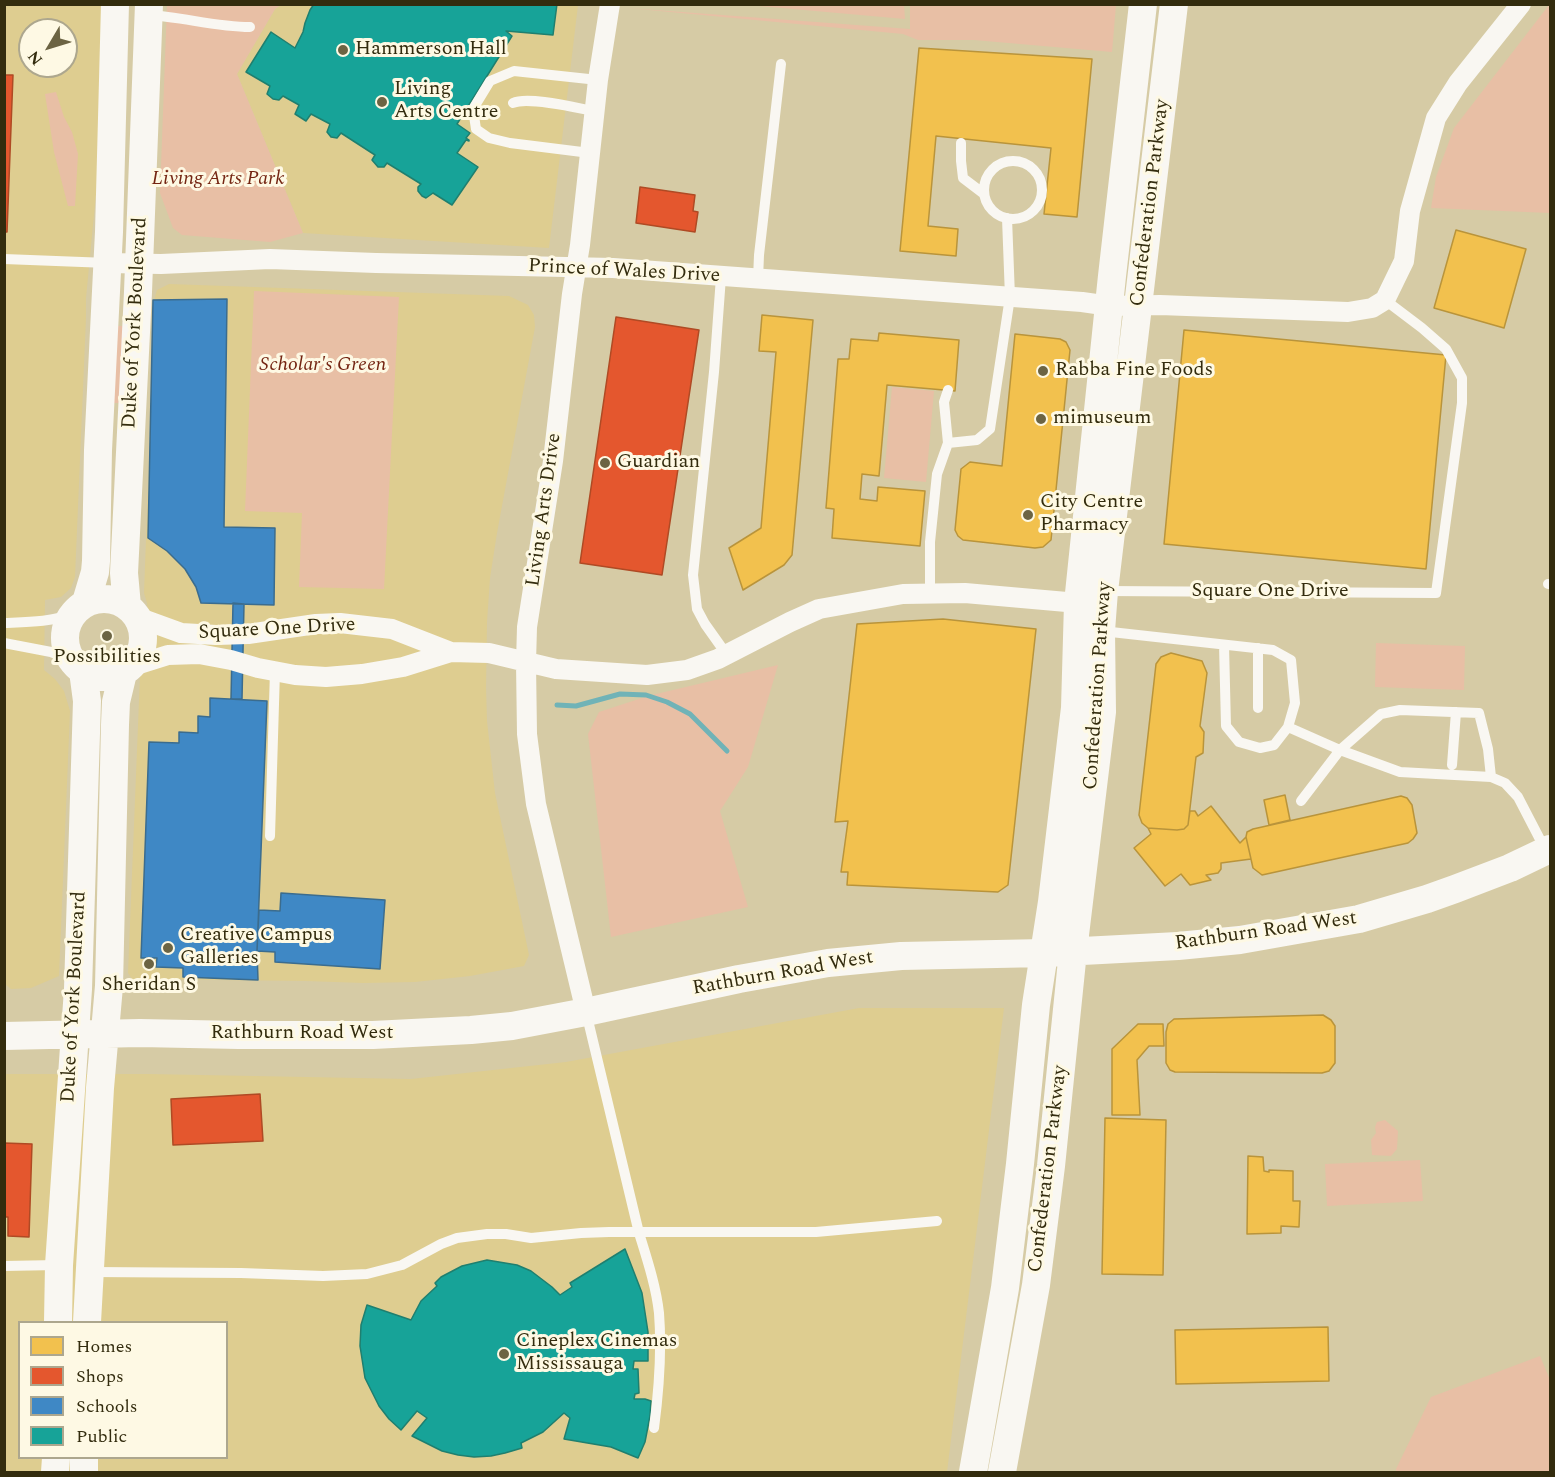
<!DOCTYPE html>
<style>
body{margin:0}
#map{position:relative;width:1555px;height:1477px;overflow:hidden;background:#d6cba5;font-family:Spectral,serif}
canvas{display:block}
.frame{position:absolute;inset:0;border:6px solid #332c0e;pointer-events:none}
.legend{position:absolute;left:18px;top:1321px;width:210px;height:138px;box-sizing:border-box;background:#fef9e4;border:2px solid #ada78e;margin:0;padding:8px 10px;list-style:none;font-size:18px;color:#332c0e}
.legend li{display:flex;align-items:center;gap:12px;height:30px}
.legend b{width:30px;border:2px solid #ada78e}
.north{position:absolute;left:18px;top:18px;width:60px;height:60px;box-sizing:border-box;background:#fef9e4;border:2px solid #ada78e;border-radius:50%;rotate:232deg;font-size:16px;font-weight:700;line-height:24px;text-align:center;color:#332c0e}
.north::after{content:'';display:block;margin:auto;width:21px;height:27px;background:#6c6443;clip-path:polygon(50% 0,100% 100%,50% 72%,0 100%)}
</style>
<div id="map">
<canvas width="1555" height="1477"></canvas>
<div class="frame"></div>
<ul class="legend">
<li><b style="height:16px;background:#f2c14e"></b>Homes</li>
<li><b style="height:16px;background:#e4572e"></b>Shops</li>
<li><b style="height:16px;background:#3f88c5"></b>Schools</li>
<li><b style="height:16px;background:#17a398"></b>Public</li>
</ul>
<div class="north">N</div>
</div>
<script>
const g = document.querySelector('canvas').getContext('2d');
g.lineJoin = 'round';
function paint(path, color) {
  g.fillStyle = color;
  g.fill(path, 'evenodd');
}
function stroke(path, color, width, dash) {
  g.strokeStyle = color;
  g.lineWidth = width;
  g.lineCap = dash ? 'butt' : 'round';
  g.setLineDash(dash || []);
  g.stroke(path);
}
function drawText(font, color, halo, rows, align = 'center') {
  g.font = font + ' Spectral,serif';
  g.lineWidth = 6;
  g.setLineDash([]);
  g.textBaseline = 'middle';
  g.strokeStyle = halo;
  g.fillStyle = color;
  for (const [text, x, y, turn = 0] of rows) {
    g.save();
    g.translate(x, y);
    g.rotate((+turn || 0) * Math.PI / 180);
    g.textAlign = isNaN(turn) ? turn : align;
    if (halo) g.strokeText(text, 0, 0);
    g.fillText(text, 0, 0);
    g.restore();
  }
}
paint(new Path2D(`
 M4,5H105L100,152L86,298V318L75,577L71,588L61,597L45,600L44,670L55,679L64,691L70,711L59,976L31,988L11,989L4,983ZM30,30H66V66H30Z
 M281,5H578L549,248L303,233L237,74L275,9Z
 M169,284L509,296L528,305L534,315L535,327L497,533L490,578L487,622L486,688L487,721L495,793L529,955L524,966L470,976L415,982L363,983L306,981L132,979L128,973L140,676L151,638L147,603L144,593L155,297L157,290Z
 M859,1008H1004L947,1472H5L4,1074H148L411,1079L566,1062ZM20,1322H226V1458H20Z`), '#decd90');
paint(new Path2D(`
 M167,5H281L275,9L237,74L303,233L270,242L182,235L173,228L160,193Z
 M748,5H904L905,19Z
 M910,5H1116L1112,52L974,40H918L903,34L628,8L910,29Z
 M1549,5H1550V213L1431,208L1436,177L1454,128Z
 M56,92L64,117L72,132L78,154L75,206H68L54,152L45,94Z
 M254,291L399,297L384,589L299,587L302,513L245,511Z
 M115,326H125L122,403H113Z
 M892,387L934,391L926,482L884,478Z
 M1376,643L1465,646L1464,690L1375,687Z
 M778,665L748,767L720,811L748,907L611,937L588,734L599,712L648,696Z
 M1385,1120L1398,1131L1397,1149L1391,1156L1372,1155L1371,1140L1376,1133L1375,1127L1377,1122Z
 M1420,1160L1423,1201L1327,1206L1325,1164Z
 M1540,1356L1550,1380V1472H1396V1469L1431,1397Z`), '#e8bfa5');
const homes = new Path2D(`
 M919,48L1092,59L1077,217L1044,214L1051,148L936,136L928,226L958,229L956,256L900,251Z
 M1456,230L1526,249L1504,328L1434,308Z
 M762,315L813,320L792,555L784,565L743,590L729,548L761,528L776,352L759,351Z
 M1184,330L1446,355L1426,569L1164,544Z
 M879,333L959,340L955,391L887,385L879,476L862,474L860,499L877,501L878,487L925,491L920,546L832,538L834,509L826,508L838,359H849L851,339L878,341Z
 M1015,334L1060,339L1066,342L1070,350L1051,540L1043,547L1035,548L963,540L958,536L955,530L961,469L970,462L1002,466Z
 M943,619L1036,629L1008,885L998,892L847,885L848,872H841L848,821L835,822L857,624Z
 M1171,653L1202,661L1207,673L1200,726L1204,732L1203,753L1196,757L1188,825L1184,829L1177,830L1148,828L1142,823L1139,815L1156,664L1161,657Z
 M1285,795L1290,820L1269,825L1264,800Z
 M1401,796L1407,798L1412,805L1417,833L1413,839L1408,843L1262,875L1253,868L1246,837L1247,832L1253,829Z
 M1211,806L1240,843L1246,837L1251,859L1221,863V869L1218,873L1206,875L1211,880L1190,885L1181,874L1165,886L1134,848L1151,834L1148,828L1177,830L1184,829L1188,825L1190,811H1195L1198,816Z
 M1323,1015L1331,1020L1335,1026V1063L1329,1071L1322,1073L1175,1072L1170,1070L1166,1063V1032L1168,1024L1174,1019Z
 M1138,1024H1163L1164,1046H1149L1137,1060L1140,1115H1112V1049Z
 M1105,1118L1166,1120L1163,1275L1102,1274Z
 M1248,1156L1263,1157L1264,1171L1269,1172V1170L1293,1171V1201H1300L1299,1227L1281,1226V1233L1247,1234Z
 M1328,1327L1329,1381L1176,1384L1175,1330Z`);
paint(homes, '#f2c14e');
stroke(homes, '#b9943b', 1.5);
const shops = new Path2D(`
 M4,75H13L7,232H4Z
 M640,187L695,195L693,211L698,212L695,232L636,223Z
 M616,317L699,330L662,575L580,563Z
 M260,1094L263,1141L173,1145L171,1099Z
 M4,1143L32,1144L29,1237L8,1236V1217H4Z`);
paint(shops, '#e4572e');
stroke(shops, '#af4a24', 1.5);
const schools = new Path2D(`
 M227,299L224,527L275,528L274,605L201,603L196,587L185,569L167,551L148,538L153,300Z
 M233,603L244,604L242,699H231Z
 M210,698L267,701L257,951L258,980L183,977V968L156,967L157,958H141L149,742L179,743V732L198,733V716L210,717Z
 M281,893L385,900L380,969L275,962V952L257,951L259,910L280,911Z`);
paint(schools, '#3f88c5');
stroke(schools, '#3b6c8e', 1.5);
const public = new Path2D(`
 M314,4H557L553,35L506,31L512,36L457,124L470,133L466,138L469,140V141L466,140L457,153L478,167L452,205L433,193L426,198L422,196L418,191V187L421,184L387,163L384,167H378L372,160L375,155L341,133L337,138L331,137L327,132L330,124L311,114L306,121L295,114L299,105L283,96L279,100L273,99L267,94L270,86L246,72L271,32L295,48L303,32L305,23L310,10Z
 M625,1249L642,1293L648,1332V1361H634L633,1369H638L639,1393L635,1394L634,1399H645L651,1401L650,1416L645,1442L638,1458L611,1447L564,1439L570,1418L564,1413L543,1432L521,1443L522,1448L505,1453L491,1456L474,1457L458,1455L442,1451L412,1436L427,1418L417,1411L401,1430L389,1419L379,1406L365,1378L360,1346L361,1325L367,1305L411,1320L421,1301L437,1286L435,1283L441,1277L462,1266L487,1260L517,1265L531,1271L552,1287L560,1295L572,1287L570,1283Z`);
paint(public, '#17a398');
stroke(public, '#1f7f6f', 1.5);
stroke(new Path2D(`
 M557,705L576,706L620,694L646,695L667,702L690,714L727,751`), '#70b3b7', 5);
stroke(new Path2D(`
 M149,15C183,17 216,27 250,27
 M513,103C528,96 577,108 594,111
 M961,143V161L963,178L984,194
 M590,153L510,143L489,138L476,129L473,109L490,81L514,71L598,80
 M984 190a29 29 0 1 1 58 0a29 29 0 1 1-58 0Z
 M4,259L108,263
 M721,277L714,372L693,575L697,609L705,624L727,655
 M758,279L759,255L781,64
 M948,443L977,440L990,429L1010,297L1007,218
 M1548,584H1550
 M1105,591L1436,593L1462,403V378L1446,349L1422,328L1385,300
 M930,593V542L937,474L948,443L944,402L948,390
 M4,623C27,622 51,622 73,614
 M1102,631L1273,650L1291,660L1295,703L1288,727
 M4,643L51,652L71,660
 M1224,645L1226,726L1239,742L1260,748L1274,745L1288,727L1340,750L1400,772L1491,777L1505,783L1518,797L1546,851
 M1258,708V648
 M1452,765L1456,712
 M1301,801L1340,750L1381,714L1400,710L1479,713L1488,749L1491,777
 M270,836L275,671
 M586,1012L639,1233C647,1259 656,1286 659,1313C662,1352 659,1390 654,1428
 M4,1266L58,1265
 M91,1272L241,1273L323,1276L367,1274L402,1265L441,1244L457,1238L487,1234H506L531,1238L581,1233L609,1232H816L937,1221`), '#f9f7f2', 10);
stroke(new Path2D(`
 M108,263L161,264L270,259L376,263L613,268L1082,302L1110,306L1160,305L1348,312L1372,308L1385,300L1404,261L1410,211L1436,118L1458,83L1521,4
 M137,617L181,633L216,635L248,634L316,624L340,623L392,629L451,652
 M133,666L168,655L199,654L231,660L258,668L295,675L326,677L362,674L403,667L451,652L489,653L556,669L647,675L687,670L718,659L790,622L819,609L903,594L965,593L1078,603
 M586,1012L536,804L527,734L526,663L527,627L553,461L572,294L580,245L598,80L610,4`), '#f9f7f2', 20);
stroke(new Path2D(`
 M65 638a39 39 0 1 1 78 0a39 39 0 1 1-78 0Z
 M86,602L95,572L96,561L98,450L109,232L115,4
 M127,606L124,573L138,292L149,4
 M4,1036L140,1033L239,1035H373L471,1030L512,1026L586,1012L739,979L828,963L901,956L1044,953L1178,946L1240,940L1359,919L1427,899L1455,889L1510,868L1550,849
 M58,1322L59,1265L78,989L87,701L83,671
 M87,1322L100,1088L109,986L115,725L116,702L123,673
 M55,1472L56,1458
 M84,1472V1458
 M973,1472L1005,1288L1020,1164L1036,1005L1052,902L1075,708L1078,603L1112,276L1143,4
 M1002,1472L1036,1285L1051,1166L1073,951L1102,712L1101,631L1104,591L1174,4`), '#f9f7f2', 28);
for (const [x, y, r, color] of [
 [343,50,6,"#6c6443"],
 [382,102,6,"#6c6443"],
 [1043,371,6,"#6c6443"],
 [1041,419,6,"#6c6443"],
 [605,463,6,"#6c6443"],
 [1028,515,6,"#6c6443"],
 [107,636,6,"#6c6443"],
 [168,948,6,"#6c6443"],
 [149,964,6,"#6c6443"],
 [504,1354,6,"#6c6443"]
]) {
  const dot = new Path2D();
  dot.arc(x, y, r, 0, 2 * Math.PI);
  g.fillStyle = color;
  g.fill(dot);
  stroke(dot, '#fef9e4', 2);
}
drawText('20px', '#332c0e', '#fef9e4', [
 ["Hammerson Hall",355,50],
 ["Living",394,90],
 ["Arts Centre",394,113],
 ["Rabba Fine Foods",1055,371],
 ["mimuseum",1053,419],
 ["Guardian",617,463],
 ["City Centre",1040,503],
 ["Pharmacy",1040,526],
 ["Possibilities",107,658,"center"],
 ["Creative Campus",180,936],
 ["Galleries",180,959],
 ["Sheridan S",149,986,"center"],
 ["Cineplex Cinemas",516,1342],
 ["Mississauga",516,1365]
], 'left');
drawText('italic 20px', '#742512', '#fef9e4', [
 ["Living Arts Park",218,180],
 ["Scholar's Green",323,366]
]);
drawText('20px', '#332c0e', '#fef9e4', [
 ["Confederation Parkway",1151,203,-83],
 ["Prince of Wales Drive",624,272,3],
 ["Duke of York Boulevard",136,323,-87],
 ["Living Arts Drive",545,510,-82],
 ["Square One Drive",1270,592],
 ["Square One Drive",277,630,-3],
 ["Confederation Parkway",1099,686,-86],
 ["Rathburn Road West",1266,932,-8],
 ["Rathburn Road West",783,974,-10],
 ["Duke of York Boulevard",75,997,-87],
 ["Rathburn Road West",302,1034],
 ["Confederation Parkway",1049,1169,-83]
]);
</script>
